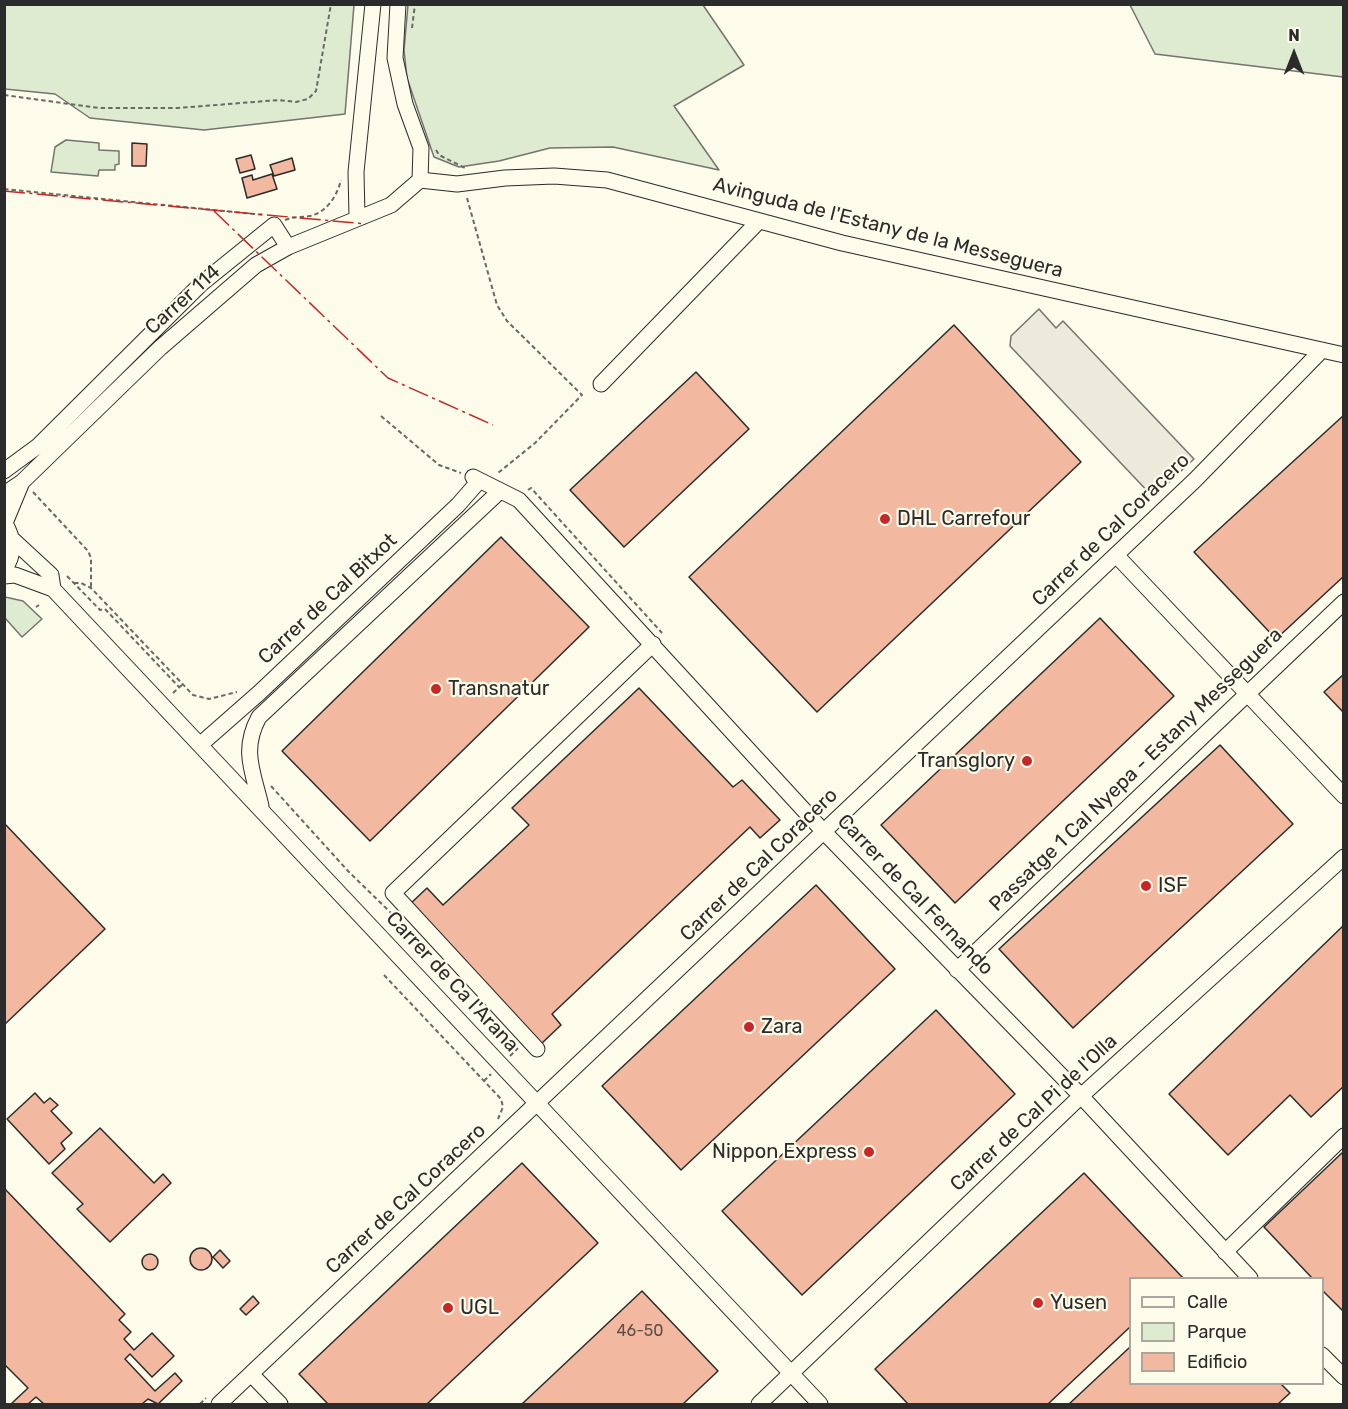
<!DOCTYPE html>
<style>
body{margin:0}
#map{position:relative;width:1348px;height:1409px;overflow:hidden;background:#fdfbea;font-family:Rubik,sans-serif}
canvas{display:block}
.frame{position:absolute;inset:0;border:6px solid #2b2b2b;pointer-events:none}
.legend{position:absolute;left:1129px;top:1277px;width:195px;height:108px;box-sizing:border-box;background:#fdfbea;border:2px solid #a9a89e;margin:0;padding:8px 10px;list-style:none;font-size:18px;color:#2b2b2b}
.legend li{display:flex;align-items:center;gap:12px;height:30px}
.legend b{width:30px;border:2px solid #a9a89e}
.north{position:absolute;left:1264px;top:24px;width:60px;height:60px;-webkit-text-stroke:4px #fdfbea;paint-order:stroke;rotate:0deg;font-size:16px;font-weight:700;line-height:24px;text-align:center;color:#2b2b2b}
.north::after{content:'';display:block;margin:auto;width:21px;height:27px;background:#2b2b2b;clip-path:polygon(50% 0,100% 100%,50% 72%,0 100%)}
</style>
<div id="map">
<canvas width="1348" height="1409"></canvas>
<div class="frame"></div>
<ul class="legend">
<li><b style="height:8px;background:#fdfbea"></b>Calle</li>
<li><b style="height:16px;background:#deebd1"></b>Parque</li>
<li><b style="height:16px;background:#f2b8a0"></b>Edificio</li>
</ul>
<div class="north">N</div>
</div>
<script>
const g = document.querySelector('canvas').getContext('2d');
g.lineJoin = 'round';
function paint(path, color) {
  g.fillStyle = color;
  g.fill(path, 'evenodd');
}
function stroke(path, color, width, dash) {
  g.strokeStyle = color;
  g.lineWidth = width;
  g.lineCap = dash ? 'butt' : 'round';
  g.setLineDash(dash || []);
  g.stroke(path);
}
function drawText(font, color, halo, rows, align = 'center') {
  g.font = font + ' Rubik,sans-serif';
  g.lineWidth = 4.5;
  g.setLineDash([]);
  g.textBaseline = 'middle';
  g.strokeStyle = halo;
  g.fillStyle = color;
  for (const [text, x, y, turn = 0] of rows) {
    g.save();
    g.translate(x, y);
    g.rotate((+turn || 0) * Math.PI / 180);
    g.textAlign = isNaN(turn) ? turn : align;
    if (halo) g.strokeText(text, 0, 0);
    g.fillText(text, 0, 0);
    g.restore();
  }
}
const green = new Path2D(`
 M5,4L354,5L345,114L204,130L90,118L55,94L5,89Z
 M703,5L744,65L674,106L719,170L613,147L550,148L499,161L459,167L434,157L407,78L404,50L408,5Z
 M1130,5H1343V77L1155,54Z
 M66,140L99,143V150L119,151V164L115,165V170H99L98,176L51,172L55,147Z
 M5,597L23,601L42,619L22,637L5,618Z`);
paint(green, '#deebd1');
stroke(green, '#74746e', 1.5);
const parking = new Path2D(`
 M1039,309L1056,328L1063,321L1194,459L1153,497L1010,346L1011,336Z`);
paint(parking, '#eceadb');
stroke(parking, '#74746e', 1.5);
const building = new Path2D(`
 M132,143L147,144L146,166H132Z
 M251,155L255,169L240,173L236,159Z
 M292,158L295,170L274,176L270,165Z
 M272,174L277,189L247,198L242,178L252,175L253,180Z
 M954,325L1081,462L817,712L689,577Z
 M696,372L749,429L624,547L570,490Z
 M1344,415V576L1276,639L1194,552Z
 M501,537L589,627L370,841L282,751Z
 M1100,618L1174,696L955,903L881,825Z
 M1344,674V713L1324,692Z
 M639,688L733,787L742,780L780,820L760,838L750,827L552,1014L561,1025L541,1044L409,905L427,888L443,905L529,825L512,808Z
 M1220,745L1293,824L1073,1028L999,949Z
 M4,823L105,929L4,1025Z
 M816,885L895,969L681,1170L602,1086Z
 M1344,925V1086L1311,1117L1290,1095L1228,1155L1169,1094Z
 M936,1010L1015,1094L802,1295L722,1211Z
 M35,1093L44,1103L50,1098L58,1105L51,1111L72,1133L61,1143L65,1149L49,1164L7,1119Z
 M100,1128L154,1183L163,1174L171,1183L110,1242L77,1209L83,1204L52,1173Z
 M1344,1151V1312L1322,1290V1278H1312L1264,1227Z
 M522,1163L598,1243L427,1404H328L299,1374Z
 M1084,1173L1183,1278H1130V1327L1048,1404H908L875,1369Z
 M4,1188L125,1314L119,1320L131,1332L124,1339L134,1350L152,1333L174,1356L152,1377L130,1354L125,1359L155,1391L175,1373L182,1381L158,1404L148,1399L142,1404H44L36,1397L28,1404H11L28,1388L4,1364Z
 M190 1259a11 11 0 1 1 22 0a11 11 0 1 1-22 0Z
 M220,1250L230,1261L223,1268L213,1257Z
 M142 1262a8 8 0 1 1 16 0a8 8 0 1 1-16 0Z
 M642,1291L718,1371L683,1404H522Z
 M253,1296L259,1303L246,1315L240,1309Z
 M1130,1347V1384H1281L1290,1393L1278,1404H1069Z`);
paint(building, '#f2b8a0');
stroke(building, '#2b2b2b', 1.5);
const minor = new Path2D(`
 M398,4L395,58L405,104L421,148L420,180
 M420,180L457,184L505,178L554,176L607,180L842,243L1344,355
 M357,217L356,172L373,4
 M601,384L758,222
 M4,471L38,446L201,284L274,225L288,247
 M473,477L519,500L824,832L1081,1096L1250,1278
 M4,494L22,482L160,348L256,265L288,247L391,205L420,180
 M4,522C15,539 15,554 4,570
 M5,523L22,482
 M12,539L51,575L53,589
 M1116,555L1344,796
 M4,576L15,575L53,589L820,1404
 M201,744L259,693L458,505L479,481
 M261,806C253,772 241,750 259,717L500,491
 M957,970L1344,602
 M537,1049L393,893L653,644
 M1225,1252L1344,1136
 M1322,1355L1344,1377
 M251,1374L280,1404
 M219,1404L1195,480L1322,350
 M759,1404L1081,1096L1344,857`);
stroke(minor, '#2b2b2b', 17);
stroke(new Path2D(`
 M412,28L415,4
 M4,95L99,108H178L279,100L296,102L308,99L316,91L331,4
 M436,150L439,155L465,168
 M4,189L264,215
 M467,198L497,305L507,321L582,395L535,443L498,473
 M285,220C294,216 301,218 310,216C327,212 337,196 341,180
 M381,416L439,465L461,473
 M528,490L531,488L662,633
 M33,492L88,551L91,558V587
 M67,576L100,610L105,609L179,687
 M74,583H81L91,588L193,695L209,699L237,692
 M36,607L39,605
 M173,693L183,684
 M271,786L348,871L391,913
 M384,975L501,1099L503,1107L498,1119
 M510,1056L518,1048
 M484,1081L491,1074
 M200,1404L206,1398`), '#6a6964', 2, [4.5, 3]);
stroke(minor, '#fdfbea', 15);
stroke(new Path2D(`
 M4,191L366,224
 M214,211L388,378L493,425`), '#c62828', 1.5, [21, 4.5, 3, 4.5]);
for (const [x, y, r, color] of [
 [885,519,6,"#c62828"],
 [436,689,6,"#c62828"],
 [1027,761,6,"#c62828"],
 [1146,886,6,"#c62828"],
 [749,1027,6,"#c62828"],
 [869,1152,6,"#c62828"],
 [1038,1303,6,"#c62828"],
 [448,1308,6,"#c62828"]
]) {
  const dot = new Path2D();
  dot.arc(x, y, r, 0, 2 * Math.PI);
  g.fillStyle = color;
  g.fill(dot);
  stroke(dot, '#fdfbea', 2);
}
drawText('16px', '#5d4e48', null, [
 ["46-50",640,1331]
]);
drawText('20px', '#2b2b2b', '#fdfbea', [
 ["Avinguda de l'Estany de la Messeguera",888,228,14],
 ["Carrer 114",183,300,-42],
 ["Carrer de Cal Coracero",1111,530,-44],
 ["Carrer de Cal Bitxot",328,599,-43],
 ["Passatge 1 Cal Nyepa - Estany Messeguera",1136,770,-44],
 ["Carrer de Cal Coracero",759,865,-44],
 ["Carrer de Cal Fernando",915,895,46],
 ["Carrer de Ca l'Arana",452,982,47],
 ["Carrer de Cal Pi de l'Olla",1034,1113,-43],
 ["Carrer de Cal Coracero",406,1199,-43]
]);
drawText('20px', '#2b2b2b', '#fdfbea', [
 ["DHL Carrefour",897,519],
 ["Transnatur",448,689],
 ["Transglory",1015,761,"right"],
 ["ISF",1158,886],
 ["Zara",761,1027],
 ["Nippon Express",857,1152,"right"],
 ["Yusen",1050,1303],
 ["UGL",460,1308]
], 'left');
</script>
